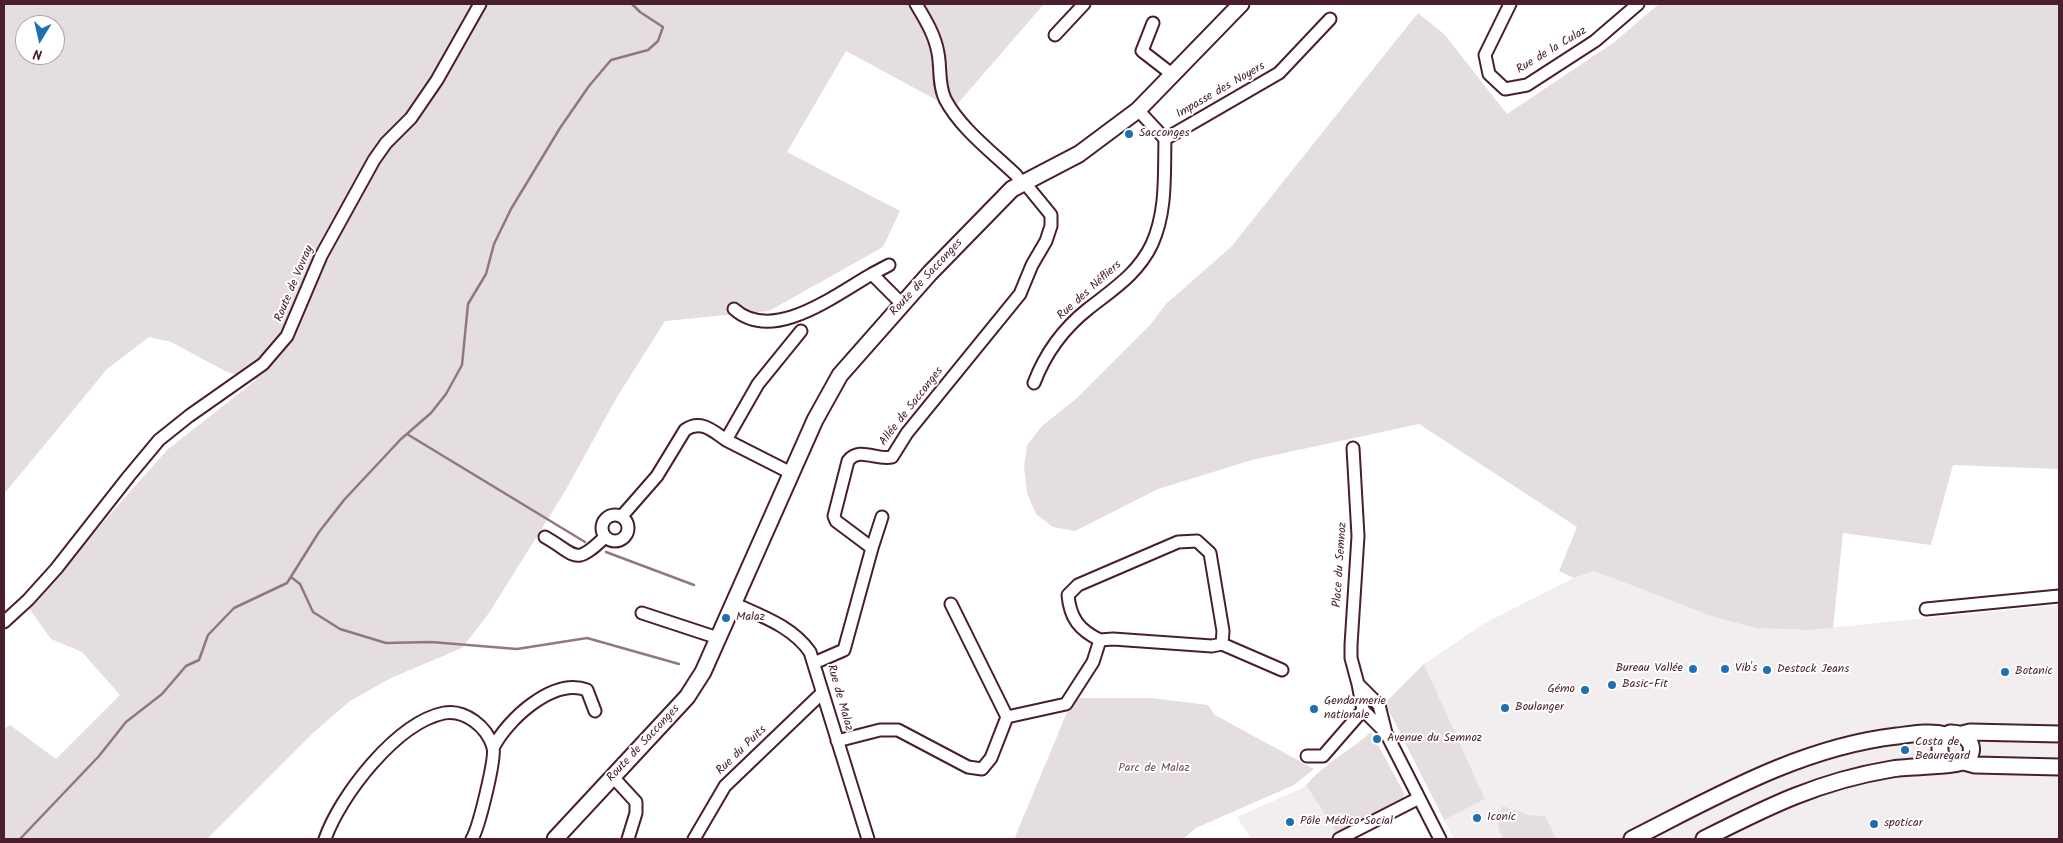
<!DOCTYPE html>
<meta charset="utf-8">
<style>
body{margin:0}
#map{position:relative;width:2063px;height:843px;overflow:hidden;background:#fff;font-family:Kalam,sans-serif}
canvas{display:block}
.frame{position:absolute;inset:0;border:5px solid #4a1f2b;pointer-events:none}
.north{position:absolute;left:15px;top:15px;width:50px;height:50px;box-sizing:border-box;background:#fff;border:1px solid #b7a5aa;border-radius:50%;rotate:189deg;font-size:14px;font-weight:700;line-height:20px;text-align:center;color:#4a1f2b}
.north::after{content:'';display:block;margin:auto;width:18px;height:22px;background:#1f6fb2;clip-path:polygon(50% 0,100% 100%,50% 72%,0 100%)}
</style>
<div id="map">
<canvas width="2063" height="843"></canvas>
<div class="frame"></div>
<div class="north">N</div>
</div>
<script>
const g = document.querySelector('canvas').getContext('2d');
g.lineJoin = 'round';
function paint(path, color) {
  g.fillStyle = color;
  g.fill(path, 'evenodd');
}
function stroke(path, color, width, dash) {
  g.strokeStyle = color;
  g.lineWidth = width;
  g.lineCap = dash ? 'butt' : 'round';
  g.setLineDash(dash || []);
  g.stroke(path);
}
function drawText(font, color, halo, rows, align = 'center') {
  g.font = font + ' Kalam,sans-serif';
  g.lineWidth = 4;
  g.setLineDash([]);
  g.textBaseline = 'middle';
  g.strokeStyle = halo;
  g.fillStyle = color;
  for (const [text, x, y, turn = 0] of rows) {
    g.save();
    g.translate(x, y);
    g.rotate((+turn || 0) * Math.PI / 180);
    g.textAlign = isNaN(turn) ? turn : align;
    if (halo) g.strokeText(text, 0, 0);
    g.fillText(text, 0, 0);
    g.restore();
  }
}
paint(new Path2D(`
 M1594,571L1714,617L1756,628L1807,630L2059,605V839H1454L1444,820L1485,799L1424,664L1483,624L1574,578Z
 M1306,785L1337,833L1323,839H1251L1237,817L1298,790Z`), '#f2eeef');
paint(new Path2D(`
 M4,4H1044L953,109L846,51L787,152L900,211L883,247L769,311L665,321L617,397L564,493L489,613L462,648L391,678L350,701L314,732L207,839H4V729L10,725L56,759L120,695L82,652L51,639L28,607L167,450L256,380L227,372L171,342L149,337L107,369L4,494ZM25,25H55V55H25Z
 M1659,4H2059V469L1953,465L1931,545L1843,533L1833,628L1807,630L1756,628L1714,617L1594,571L1574,578L1559,571L1577,527L1419,424L1252,460L1158,489L1075,531L1053,527L1036,514L1027,493L1024,467L1027,445L1042,426L1077,398L1150,325L1166,304L1231,247L1418,13L1444,34L1507,114L1613,43Z
 M1424,664L1485,799L1444,820L1385,703Z
 M1078,698H1151L1208,705L1215,715L1314,769L1294,785L1196,828L1183,839H1018L1015,837L1068,710Z
 M1371,732L1404,793L1402,800L1337,833L1306,785C1325,763 1350,751 1371,732Z
 M1502,806L1529,815L1545,816L1556,839H1503L1498,827Z`), '#e5dee0');
stroke(new Path2D(`
 M407,434L585,542
 M606,552L694,585
 M291,577L300,584L313,612L340,629L386,643L431,642L517,649L587,638L679,664
 M20,839L99,756L126,722L162,694L186,666L199,660L208,635L234,608L287,583L319,532L344,500L401,439L431,413L446,394L462,365L468,304L486,274L494,244L511,209L560,128L589,86L611,60L648,50L658,41L663,27L640,12L632,4`), '#91787e', 2.5);
const street = new Path2D(`
 M916,4C925,19 935,35 938,53C941,68 938,84 945,99C960,128 992,152 1016,175L1022,183
 M1510,4L1485,55L1489,74L1505,89L1527,85L1595,41L1638,4
 M1153,23L1142,51L1173,75
 M1055,35L1084,4
 M1165,139L1279,73L1330,19
 M872,274L889,265
 M734,309C773,344 835,295 872,274L902,304
 M1034,383C1045,354 1064,328 1088,309C1112,290 1138,274 1152,244C1167,211 1164,174 1165,139L1138,110
 M1353,448L1358,536L1351,645V658L1358,684
 M791,473L726,440L758,384L801,331
 M602 528a13 13 0 1 1 26 0a13 13 0 1 1-26 0Z
 M622,516L657,476L685,430C701,419 713,431 726,440
 M545,537C577,555 574,567 605,537
 M872,548L882,517
 M733,603C761,616 792,626 810,652L868,839
 M951,604L1007,717
 M1926,609L2059,596
 M642,613L718,638
 M4,622L28,600L56,569L129,476L159,440L189,416L263,364L287,336L321,256L374,160L386,143L411,118L437,80L480,4
 M1100,640C1079,630 1070,618 1068,595L1078,585L1178,542L1197,541L1210,553L1223,631L1222,644
 M814,663L844,650L872,548L836,521L834,516L848,461C859,446 877,461 892,457L907,433L1020,294L1032,265L1046,241L1051,226V215L1024,182
 M1007,717L1066,704L1093,662L1100,640L1113,639L1212,646L1222,644L1282,670
 M1386,733L1363,710L1358,684L1379,705L1386,733L1440,839
 M837,741L880,730H898L968,767L982,769L991,758L1007,717
 M493,748C507,720 553,677 587,690L595,711
 M1307,756H1323L1363,710
 M613,777L636,802V813L628,839
 M325,839C340,796 396,723 444,713C465,709 487,727 493,747C496,758 479,827 472,839
 M694,839L725,786L822,693
 M1339,839L1419,798`);
const secondary = new Path2D(`
 M1962,734L1970,732L2059,734
 M1964,762L1975,765L2059,767
 M555,839L687,697L703,672L815,420L840,375L930,273L1012,189L1079,154L1138,110L1241,4
 M1632,839C1717,796 1801,747 1897,736C1913,734 1930,731 1946,735
 M1704,839C1769,806 1819,781 1892,769C1907,766 1960,767 1967,760C1979,746 1965,732 1950,733L1940,743V755L1949,764`);
stroke(street, '#4a1f2b', 15);
stroke(secondary, '#4a1f2b', 19);
stroke(street, '#fff', 11);
stroke(secondary, '#fff', 15);
for (const [x, y, r, color] of [
 [1129,134,5,"#1f6fb2"],
 [726,618,5,"#1f6fb2"],
 [1693,669,5,"#1f6fb2"],
 [1725,669,5,"#1f6fb2"],
 [1767,670,5,"#1f6fb2"],
 [2005,672,5,"#1f6fb2"],
 [1612,685,5,"#1f6fb2"],
 [1585,690,5,"#1f6fb2"],
 [1505,708,5,"#1f6fb2"],
 [1314,709,5,"#1f6fb2"],
 [1377,739,5,"#1f6fb2"],
 [1905,750,5,"#1f6fb2"],
 [1477,818,5,"#1f6fb2"],
 [1290,822,5,"#1f6fb2"],
 [1874,824,5,"#1f6fb2"]
]) {
  const dot = new Path2D();
  dot.arc(x, y, r, 0, 2 * Math.PI);
  g.fillStyle = color;
  g.fill(dot);
  stroke(dot, '#fff', 2);
}
drawText('12px', '#4a1f2b', '#fff', [
 ["Rue de la Culaz",1552,51,-31],
 ["Impasse des Noyers",1221,91,-30],
 ["Route de Sacconges",927,278,-47],
 ["Route de Vovray",295,284,-67],
 ["Rue des Néfliers",1090,291,-42],
 ["Allée de Sacconges",912,407,-52],
 ["Place du Semnoz",1341,565,-86],
 ["Rue de Malaz",839,698,74],
 ["Route de Sacconges",644,744,-47],
 ["Rue du Puits",742,751,-44]
]);
drawText('12px', '#4a1f2b', '#fff', [
 ["Sacconges",1139,134],
 ["Malaz",736,618],
 ["Bureau Vallée",1683,669,"right"],
 ["Vib's",1735,669],
 ["Destock Jeans",1777,670],
 ["Botanic",2015,672],
 ["Basic-Fit",1622,685],
 ["Gémo",1575,690,"right"],
 ["Gendarmerie",1324,702],
 ["nationale",1324,716],
 ["Boulanger",1515,708],
 ["Avenue du Semnoz",1387,739],
 ["Costa de",1915,743],
 ["Beauregard",1915,757],
 ["Iconic",1487,818],
 ["Pôle Médico Social",1300,822],
 ["spoticar",1884,824]
], 'left');
drawText('12px', '#714f58', '#fff', [
 ["Parc de Malaz",1154,769]
]);
</script>
